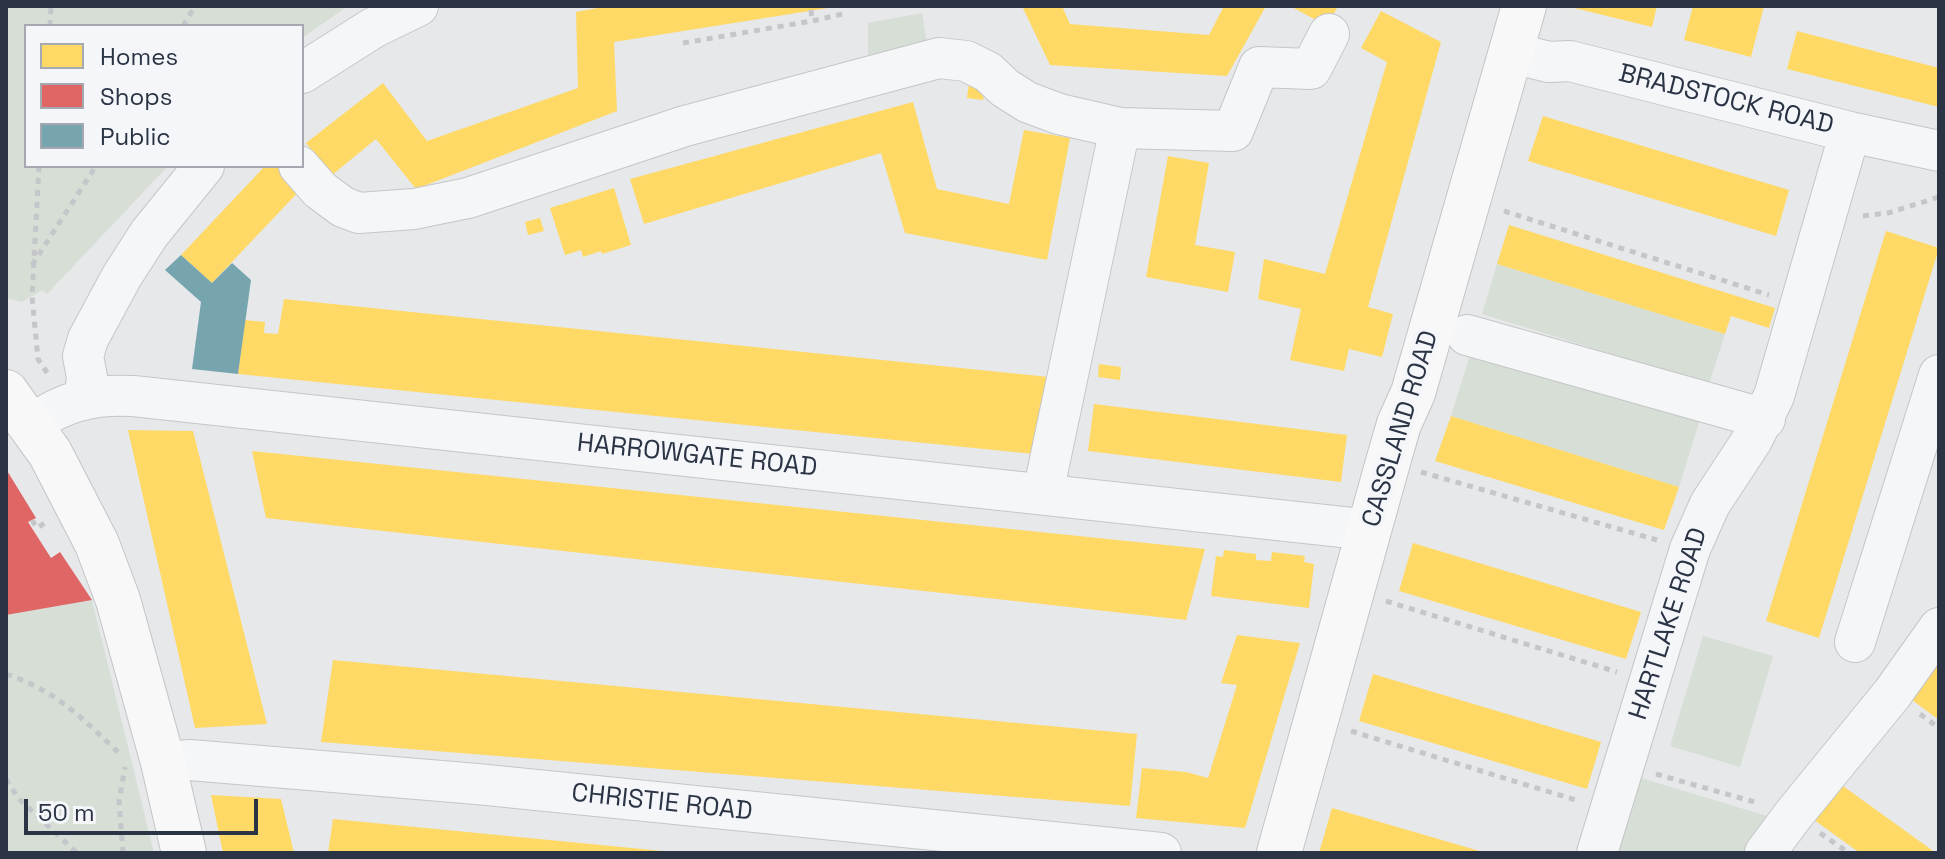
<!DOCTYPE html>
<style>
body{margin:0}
#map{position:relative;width:1945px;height:859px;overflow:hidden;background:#e6e8ea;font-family:"Space Grotesk",sans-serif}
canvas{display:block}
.frame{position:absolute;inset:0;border:8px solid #2b3445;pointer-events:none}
.legend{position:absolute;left:24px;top:24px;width:280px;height:144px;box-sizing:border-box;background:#f4f6f9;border:2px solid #a4a8b1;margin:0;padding:10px 14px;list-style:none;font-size:24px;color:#2b3445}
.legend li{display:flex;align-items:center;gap:16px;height:40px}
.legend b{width:40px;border:2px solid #a4a8b1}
.scale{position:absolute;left:24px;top:799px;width:234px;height:36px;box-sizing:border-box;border:4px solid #2b3445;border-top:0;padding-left:10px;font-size:24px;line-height:28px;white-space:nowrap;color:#2b3445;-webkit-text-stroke:6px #f4f6f9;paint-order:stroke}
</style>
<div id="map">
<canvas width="1945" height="859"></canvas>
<div class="frame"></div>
<ul class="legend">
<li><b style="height:22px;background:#ffd966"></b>Homes</li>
<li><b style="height:22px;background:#e06666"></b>Shops</li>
<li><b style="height:22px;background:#76a5af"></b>Public</li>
</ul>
<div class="scale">50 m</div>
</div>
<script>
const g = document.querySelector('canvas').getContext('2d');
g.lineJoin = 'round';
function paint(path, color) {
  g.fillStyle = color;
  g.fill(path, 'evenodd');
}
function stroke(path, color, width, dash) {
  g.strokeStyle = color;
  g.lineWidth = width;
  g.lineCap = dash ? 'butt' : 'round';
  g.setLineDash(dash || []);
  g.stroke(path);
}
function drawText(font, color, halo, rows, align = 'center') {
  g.font = font + ' "Space Grotesk",sans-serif';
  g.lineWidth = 8;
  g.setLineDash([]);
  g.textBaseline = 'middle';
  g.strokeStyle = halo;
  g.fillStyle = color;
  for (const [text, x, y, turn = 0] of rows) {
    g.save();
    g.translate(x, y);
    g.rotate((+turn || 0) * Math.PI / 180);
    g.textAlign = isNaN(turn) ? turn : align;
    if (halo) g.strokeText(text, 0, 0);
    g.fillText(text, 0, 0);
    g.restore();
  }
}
paint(new Path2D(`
 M6,6H348L302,38V26H26V166H168L47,294L42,290L22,302L6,298Z
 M922,13L928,50L868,65V23Z
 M1497,264L1725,334L1709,384L1482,314Z
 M1474,342L1702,413L1679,487L1451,416Z
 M92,600L154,853H6V615Z
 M1703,636L1773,656L1740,767L1670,746Z
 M1641,778L1777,819L1751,853H1618Z`), '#d6ded6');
paint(new Path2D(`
 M609,6L828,8L614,42L617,111L416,189L376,139L332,175L306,143L383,83L427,141L578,88L576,12Z
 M1022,6H1062L1070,24L1209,35L1224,6H1266L1227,76L1050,65Z
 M1290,6H1338L1327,26Z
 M1566,6H1657L1652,27Z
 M1693,6H1764L1751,57L1684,40Z
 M1381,11L1441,42L1368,307L1393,314L1382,357L1349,349L1344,371L1290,360L1301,309L1258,299L1264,259L1325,274L1387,62L1361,48Z
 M1797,31L1939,68V107L1787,69Z
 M970,75L987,78L983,100L967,98Z
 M913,102L937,189L1009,204L1024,130L1070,138L1047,260L905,233L881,153L644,224L630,179Z
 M1543,116L1789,190L1776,236L1528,161Z
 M1168,156L1209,163L1195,245L1235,252L1228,292L1146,277Z
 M265,166H281L303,187L212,283L181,255Z
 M614,188L631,245L602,254L601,251L583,257L581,250L565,255L550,208Z
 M540,218L544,231L528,235L525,222Z
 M1509,225L1775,308L1769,328L1731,316L1725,334L1497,264Z
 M1886,231L1939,248L1819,638L1766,621Z
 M284,299L1049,377L1034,454L238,374L245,320L265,322L264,333L278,334Z
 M1099,364L1121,367L1120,380L1098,377Z
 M1094,404L1347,435L1341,482L1088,451Z
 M1451,416L1679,487L1664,530L1435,461Z
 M128,430L193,431L267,724L195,728Z
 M252,451L1205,549L1186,620L266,518Z
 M1413,543L1641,612L1626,659L1399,591Z
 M1224,550L1256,554V560L1271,561L1272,552L1305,556L1304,562L1314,564L1309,608L1211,596L1216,556L1223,557Z
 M1237,635L1300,643L1245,828L1136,818L1142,768L1186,772L1208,778L1237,685L1221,683Z
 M1930,659L1939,665V720L1904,694Z
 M333,660L1137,734L1130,806L321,742Z
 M1373,674L1601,742L1587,789L1359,721Z
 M1836,781L1936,853H1860L1810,817Z
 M211,795L281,799L294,853H223Z
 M1332,808L1483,852V853H1319Z
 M333,819L663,851V853H328Z`), '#ffd966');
paint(new Path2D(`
 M6,469L36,518L28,522L51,558L60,552L92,600L6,615Z`), '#e06666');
paint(new Path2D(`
 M181,255L212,283L232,263L251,280L238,374L192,369L201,302L165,270Z`), '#76a5af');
const minor = new Path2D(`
 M1512,53L1549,62L1570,61L1850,132L1939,151
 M302,73L373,28L418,6
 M299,166L320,190L343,207L359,213L414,209L468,198L685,126L939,58L966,61L988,72L1005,88L1027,102L1059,114L1120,128L1233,131L1259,67L1311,69L1329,34
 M1467,335L1765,419
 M84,400L87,377L83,356L88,339L122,276L149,234L204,166
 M31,425C63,401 94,394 133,396L1370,530
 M1043,493L1120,128
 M1855,642L1939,375
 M163,762L190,760L477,784L1161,853
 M1597,853L1690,549L1710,504L1752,440L1774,396L1850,132
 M1765,853L1794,814L1892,694L1939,628`);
const major = new Path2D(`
 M6,392L50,453L97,544L118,600L163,762L184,853
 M1279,853L1388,462L1399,424L1413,393L1524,6`);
stroke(minor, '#c4c6c8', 42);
stroke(major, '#c2c5c8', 46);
stroke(new Path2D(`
 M811,10L812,21L847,13
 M50,26L51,6
 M183,26L195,6
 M683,43L812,21
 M39,166L32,296L38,359L50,377
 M1504,211L1769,295
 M1863,216L1888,213L1939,197
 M32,265L96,166
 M1421,472L1657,540
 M32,520L37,528L45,523
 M1386,601L1617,672
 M6,674C57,691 83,719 121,755
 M1920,714L1939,728
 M1351,731L1579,801
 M1656,774L1758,803
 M6,779L18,798L77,853
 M1820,833L1849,853
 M123,853L119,801L125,767`), '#c5c6ca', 5, [6, 6]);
stroke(minor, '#f5f6f7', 40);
stroke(major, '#f8f8f8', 44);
drawText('26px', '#2b3445', '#f4f6f9', [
 ["BRADSTOCK ROAD",1726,100,14],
 ["CASSLAND ROAD",1401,429,-73],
 ["HARROWGATE ROAD",697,456,6],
 ["HARTLAKE ROAD",1669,624,-72],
 ["CHRISTIE ROAD",662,803,6]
]);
</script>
